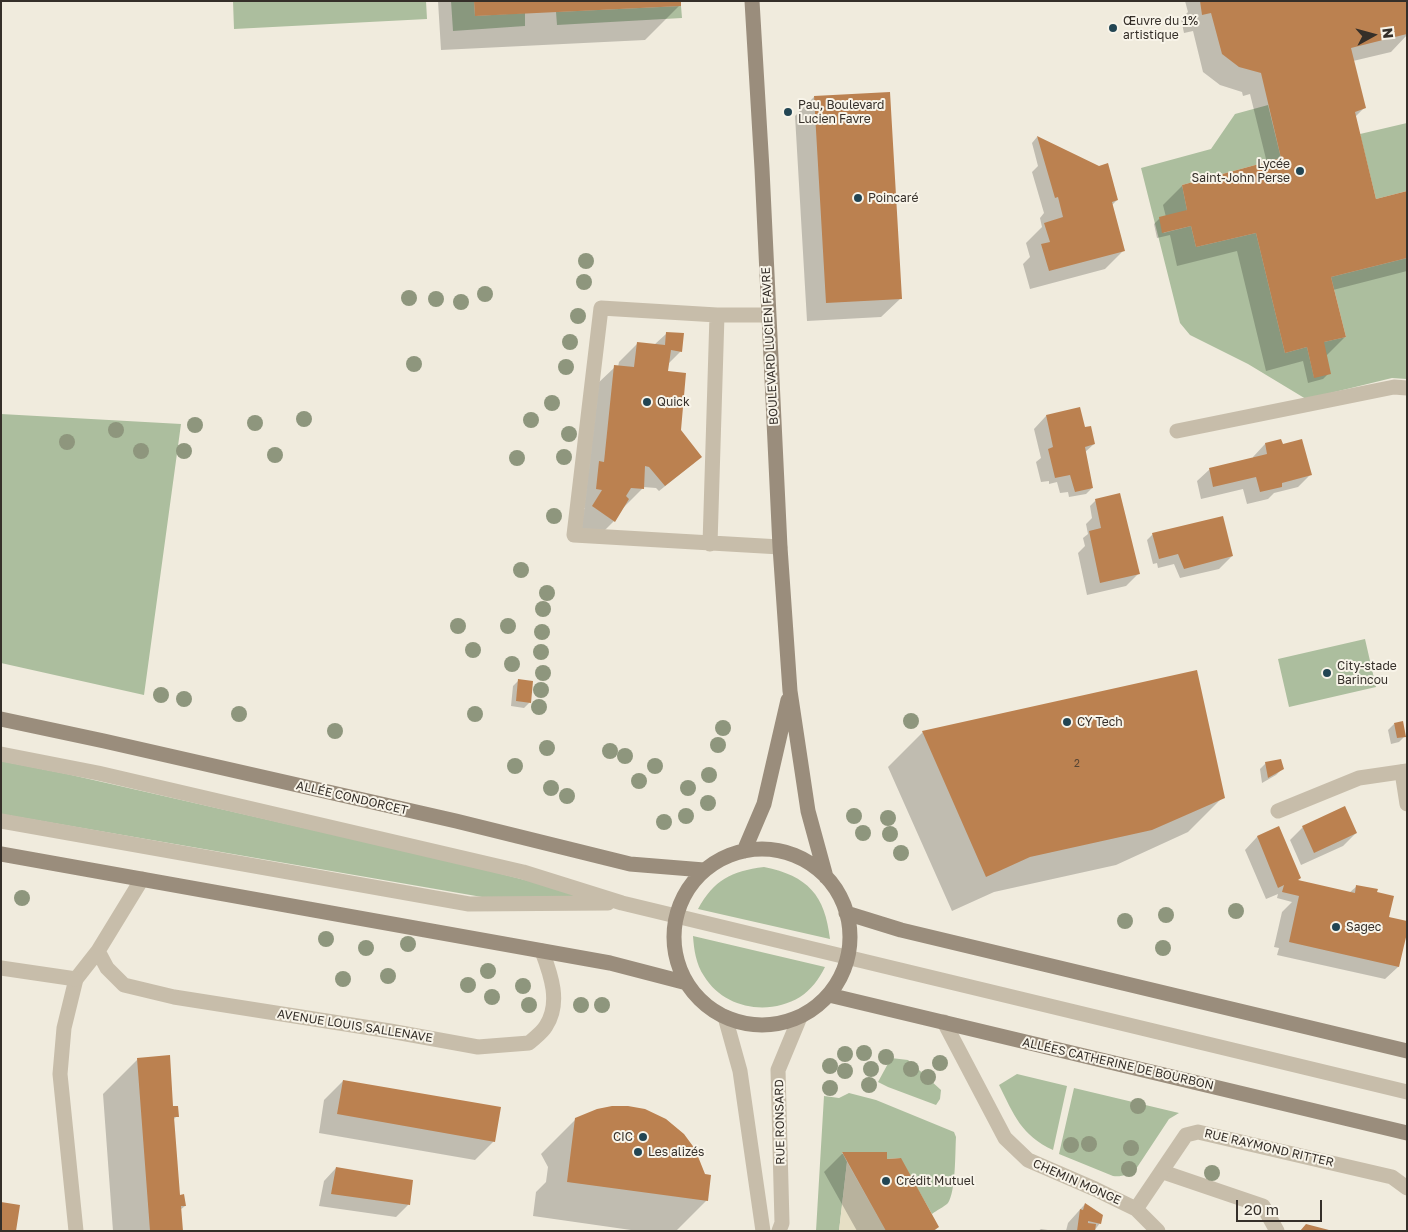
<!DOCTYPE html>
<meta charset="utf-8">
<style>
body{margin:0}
#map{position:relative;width:1408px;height:1232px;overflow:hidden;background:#f0ebdd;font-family:"Golos Text",sans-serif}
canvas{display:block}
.frame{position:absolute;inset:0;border:2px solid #352f29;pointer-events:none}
.north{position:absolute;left:1348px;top:10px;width:50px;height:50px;-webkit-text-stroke:4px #f8f4e9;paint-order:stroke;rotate:83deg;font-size:14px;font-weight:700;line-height:20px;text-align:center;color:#352f29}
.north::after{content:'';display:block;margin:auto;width:18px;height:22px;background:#352f29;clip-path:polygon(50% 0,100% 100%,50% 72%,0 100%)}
.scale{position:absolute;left:1236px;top:1200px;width:86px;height:22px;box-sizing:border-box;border:2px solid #352f29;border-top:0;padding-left:6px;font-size:15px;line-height:18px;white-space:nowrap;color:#352f29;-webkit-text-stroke:4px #f8f4e9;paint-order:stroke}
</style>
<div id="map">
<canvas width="1408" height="1232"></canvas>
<div class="frame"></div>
<div class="north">N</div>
<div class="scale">20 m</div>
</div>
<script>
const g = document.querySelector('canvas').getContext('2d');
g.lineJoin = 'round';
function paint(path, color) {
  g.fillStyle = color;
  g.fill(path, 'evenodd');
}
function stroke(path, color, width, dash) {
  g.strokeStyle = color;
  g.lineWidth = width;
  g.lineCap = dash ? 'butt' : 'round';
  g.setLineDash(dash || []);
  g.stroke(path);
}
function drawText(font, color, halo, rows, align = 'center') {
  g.font = font + ' "Golos Text",sans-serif';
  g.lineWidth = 4;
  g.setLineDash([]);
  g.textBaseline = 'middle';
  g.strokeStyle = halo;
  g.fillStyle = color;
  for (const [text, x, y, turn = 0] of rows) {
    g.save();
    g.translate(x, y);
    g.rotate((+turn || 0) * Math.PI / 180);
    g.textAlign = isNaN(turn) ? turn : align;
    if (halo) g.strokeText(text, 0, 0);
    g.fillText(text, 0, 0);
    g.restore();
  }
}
paint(new Path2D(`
 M233,1H426L427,19L234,29Z
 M451,1H474L475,16L525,13V26L453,31Z
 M681,6L682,18L557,25L556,12Z
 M1268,105L1281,158L1182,185L1187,210L1163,233L1191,226L1196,247L1256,233L1285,353L1307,347L1314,377L1324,342L1346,337L1331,277L1407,258V379L1392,378L1306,399L1248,364L1190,335L1180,323L1141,168L1211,149L1235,114Z
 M1407,123V191L1376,199L1360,134Z
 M1,414L181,424L144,695L1,663Z
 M1365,639L1376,687L1289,707L1278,659Z
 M1,761L67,774L458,863L600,899L482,897L1,814Z
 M764,867C808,876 825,895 830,939L698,909C714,880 731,871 764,867Z
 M693,936L825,967C819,979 811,990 800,997C769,1016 724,1009 704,976C696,964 694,950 693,936Z
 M891,1058L908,1060L941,1090L940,1099L936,1105L888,1087L878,1082Z
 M1017,1074L1067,1086L1053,1150C1021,1135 1014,1115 999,1085Z
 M1074,1088L1179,1113L1169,1119L1136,1169C1129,1175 1121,1177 1113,1176L1059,1154Z
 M849,1093L876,1100L954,1132L956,1137C955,1152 956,1191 948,1203C944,1207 937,1210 932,1214L900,1158L887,1159L842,1152L847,1162L839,1231H816L824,1096L839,1098Z`), '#acbe9e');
paint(new Path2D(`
 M847,1162L886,1231H839Z`), '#e6dfc5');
paint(new Path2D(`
 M438,1H680V5L645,40L441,50Z
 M1185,1H1407V35L1391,52L1353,61L1365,107L1355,117L1375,200L1407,192V271L1333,290L1345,337L1326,356L1329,373L1323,379L1308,383L1303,361L1266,371L1237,251L1177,266L1170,235L1157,238L1154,224L1160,218L1166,217L1163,205L1182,186L1267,163L1250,94L1243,96L1242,92L1220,85L1203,72L1193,31L1184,33L1181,19L1188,12Z
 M814,97L900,299L881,317L807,321L795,116Z
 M1037,137L1117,200L1112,205L1124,250L1105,269L1030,289L1023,264L1030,257L1026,243L1042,227L1040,218L1044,213L1032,172L1038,166L1032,143Z
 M666,334L681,351L668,364L667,372L679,434L694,463L659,491L656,488L643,487L642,489L623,508L614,521L595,540L574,525L585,508H578L596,385L615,367H618L619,362L638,343L654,345Z
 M1079,409L1084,429L1094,444L1084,453L1092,488L1086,494L1069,497L1068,492L1060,493L1057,482L1049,484V481L1041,482L1036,462L1041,458L1034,429L1046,416Z
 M1265,444L1282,446L1310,475L1298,487L1274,493L1268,499L1247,504L1243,489L1201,499L1197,481L1210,469L1253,459V457Z
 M1096,500L1139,573L1126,586L1087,595L1078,553L1085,546L1083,538L1088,534L1086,524L1092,518L1090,506Z
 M1153,534L1232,556L1219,569L1180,578L1174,564L1158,568L1157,563L1153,564L1147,540Z
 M519,680L530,702L524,708L511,706L513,686Z
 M1394,724L1405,736L1399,742L1391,744L1388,730Z
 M923,732L1223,797L1188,832L1116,865L994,892L952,911L888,767Z
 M1266,763L1282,769L1276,775L1262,783L1260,769Z
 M1303,827L1356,833L1343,846L1301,865L1290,840Z
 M1278,828L1297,881L1349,893L1357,886L1388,918L1407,927L1398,967L1385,979L1277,955L1279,948L1274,947L1282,912L1292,902L1277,898L1278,894L1266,899L1245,850L1257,837Z
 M138,1059L177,1116L173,1120L179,1196L185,1206L180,1210L182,1231H113L103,1094Z
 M343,1081L494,1141L475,1160L319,1133L324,1100Z
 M576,1119L707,1200L676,1231H638L533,1216L536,1192L546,1182L548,1167L541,1154Z
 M842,1154H886L885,1160L938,1227L934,1231H857L824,1172Z
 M336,1168L411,1181L408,1205L396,1217L319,1206L324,1181Z
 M1085,1204L1100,1223L1094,1231H1066L1068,1223Z
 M1041,1229L1055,1231H1038Z`), '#0003');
paint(new Path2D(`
 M474,1H681V6L475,16Z
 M1200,1H1407V34L1351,48L1366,108L1355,112L1376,199L1407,191V258L1331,277L1346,337L1324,342L1331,374L1314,378L1307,347L1285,353L1256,233L1196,247L1191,226L1162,233L1159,217L1187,210L1182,185L1281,158L1261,73L1239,67L1222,54L1211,13L1202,15Z
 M890,92L902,299L826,303L814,96Z
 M1037,136L1099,166L1108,163L1118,200L1112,202L1125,251L1049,271L1041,244L1050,242L1044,223L1063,217L1058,197L1055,198Z
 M666,332L684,333L682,352L671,350L668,371L686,373L681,430L702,457L665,486L649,467L645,466L644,489L631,488L626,496L629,499L615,522L592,506L602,490L596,489L599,461L604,462L614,365L634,367L637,342L665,345Z
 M1080,407L1085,427L1091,426L1095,444L1085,447L1093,488L1075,492L1070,475L1055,478L1048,449L1053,447L1046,415Z
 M1281,439L1283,444L1302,439L1312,475L1282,483V487L1260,492L1256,477L1213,487L1209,468L1267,454L1265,443Z
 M1120,493L1140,574L1100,583L1089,531L1101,528L1095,499Z
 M1223,516L1233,556L1184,569L1178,554L1159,559L1152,533Z
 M1197,670L1225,798L1152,830L1030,857L986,877L922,731Z
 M518,679L533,681L531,703L516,701Z
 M1403,721L1406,737L1397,738L1394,723Z
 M1281,759L1284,769L1268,778L1265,762Z
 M1345,806L1357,833L1314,853L1302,826Z
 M1279,826L1301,878L1298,880L1355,893L1356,885L1378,889L1377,892L1394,896L1389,917L1407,921V933L1399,967L1289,942L1299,896L1282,892L1284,885L1278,888L1257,836Z
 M170,1055L173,1106H178L179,1117H174L180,1195L184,1194L186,1206H181L183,1231H150L137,1058Z
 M343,1080L501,1107L495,1142L337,1114Z
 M612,1106H628L645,1109L666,1119L684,1134L695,1149L705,1174L711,1175L708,1201L567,1182L575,1118L597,1109Z
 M842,1152H887V1159L901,1158L939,1227L933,1231H886Z
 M336,1167L413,1180L410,1205L331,1194Z
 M1,1202L20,1205L16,1231H1Z
 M1085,1203L1103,1215L1101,1224L1088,1221V1223L1096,1224L1095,1231H1077L1080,1209L1083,1210Z
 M1306,1224L1329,1230V1231H1300Z`), '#bb8150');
stroke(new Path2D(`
 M768,315H717L601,308L574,535L780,547
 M1177,431L1394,387L1407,388
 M710,544L717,315
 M1,754L98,773L523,872L622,903L1407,1092
 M1402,772L1407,804
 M1,821L469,904L608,903
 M98,951L107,968L124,985L174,997L390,1031L478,1047L529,1043C534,1038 542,1033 546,1026C561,1003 551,975 542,951
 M1163,1172L1263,1206L1277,1231
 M76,1231L60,1074L64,1028L76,979L98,951L142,879`), '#c7bdaa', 15);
stroke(new Path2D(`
 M1278,811L1359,778L1407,771
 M1,968L76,979
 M725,1017L740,1071L763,1231
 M944,1022L1005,1138L1028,1160L1095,1189L1136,1209L1158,1231
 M1136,1209L1186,1135L1198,1132L1392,1177L1407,1188
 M779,1231L782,1223L778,1070L800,1017`), '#c7bdaa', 15);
stroke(new Path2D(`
 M752,1L762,169L780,547L790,691L808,811L826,877
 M1,719L104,741L456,821L630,864L704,870
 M674 937a88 88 0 1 1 176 0a88 88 0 1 1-176 0Z
 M744,851L764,804L788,700
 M1,854L610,963L687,983
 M846,913L901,930L1407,1051
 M829,995L1407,1133`), '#9a8d7c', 15);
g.fillStyle = '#8e967d';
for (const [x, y] of [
 [586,261],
 [584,282],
 [485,294],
 [409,298],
 [436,299],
 [461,302],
 [578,316],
 [570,342],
 [414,364],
 [566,367],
 [552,403],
 [304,419],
 [531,420],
 [255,423],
 [195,425],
 [116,430],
 [569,434],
 [67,442],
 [141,451],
 [184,451],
 [275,455],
 [564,457],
 [517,458],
 [554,516],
 [521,570],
 [547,593],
 [543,609],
 [458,626],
 [508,626],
 [542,632],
 [473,650],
 [541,652],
 [512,664],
 [543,673],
 [541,690],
 [161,695],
 [184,699],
 [539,707],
 [239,714],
 [475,714],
 [911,721],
 [723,728],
 [335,731],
 [718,745],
 [547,748],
 [610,751],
 [625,756],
 [515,766],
 [655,766],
 [709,775],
 [639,781],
 [551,788],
 [688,788],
 [567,796],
 [708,803],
 [686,816],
 [854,816],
 [888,818],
 [664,822],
 [863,833],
 [890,834],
 [901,853],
 [22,898],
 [1236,911],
 [1166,915],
 [1125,921],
 [326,939],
 [408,944],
 [366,948],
 [1163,948],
 [488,971],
 [388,976],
 [343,979],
 [468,985],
 [523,986],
 [492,997],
 [529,1005],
 [581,1005],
 [602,1005],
 [864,1053],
 [845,1054],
 [886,1057],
 [940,1063],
 [830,1066],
 [871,1069],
 [911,1069],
 [845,1071],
 [928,1077],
 [869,1085],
 [830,1088],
 [1138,1106],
 [1089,1144],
 [1071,1145],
 [1131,1148],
 [1129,1169],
 [1212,1173]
]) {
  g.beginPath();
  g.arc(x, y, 8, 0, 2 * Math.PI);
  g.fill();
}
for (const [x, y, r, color] of [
 [1113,28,5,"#224553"],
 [788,112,5,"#224553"],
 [1300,171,5,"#224553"],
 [858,198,5,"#224553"],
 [647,402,5,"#224553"],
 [1327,673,5,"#224553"],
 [1067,722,5,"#224553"],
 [1336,927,5,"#224553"],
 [643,1137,5,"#224553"],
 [638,1152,5,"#224553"],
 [886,1181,5,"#224553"]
]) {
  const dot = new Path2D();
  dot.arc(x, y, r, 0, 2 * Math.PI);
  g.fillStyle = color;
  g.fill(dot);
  stroke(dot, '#f8f4e9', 2);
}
drawText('10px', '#564433', null, [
 ["2",1077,764]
]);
drawText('12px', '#352f29', '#f8f4e9', [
 ["Œuvre du 1%",1123,21],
 ["artistique",1123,35],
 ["Pau, Boulevard",798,105],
 ["Lucien Favre",798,119],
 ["Lycée",1290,164,"right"],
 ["Saint-John Perse",1290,178,"right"],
 ["Poincaré",868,198],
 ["Quick",657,402],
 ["City-stade",1337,666],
 ["Barincou",1337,680],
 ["CY Tech",1077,722],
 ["Sagec",1346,927],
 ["CIC",633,1137,"right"],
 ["Les alizés",648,1152],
 ["Crédit Mutuel",896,1181]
], 'left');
drawText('12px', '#352f29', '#f8f4e9', [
 ["BOULEVARD LUCIEN FAVRE",770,346,-93],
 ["ALLÉE CONDORCET",352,798,13],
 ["AVENUE LOUIS SALLENAVE",355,1026,9],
 ["ALLÉES CATHERINE DE BOURBON",1118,1064,13],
 ["RUE RONSARD",780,1122,-91],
 ["RUE RAYMOND RITTER",1269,1148,13],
 ["CHEMIN MONGE",1077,1182,24]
]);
</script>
